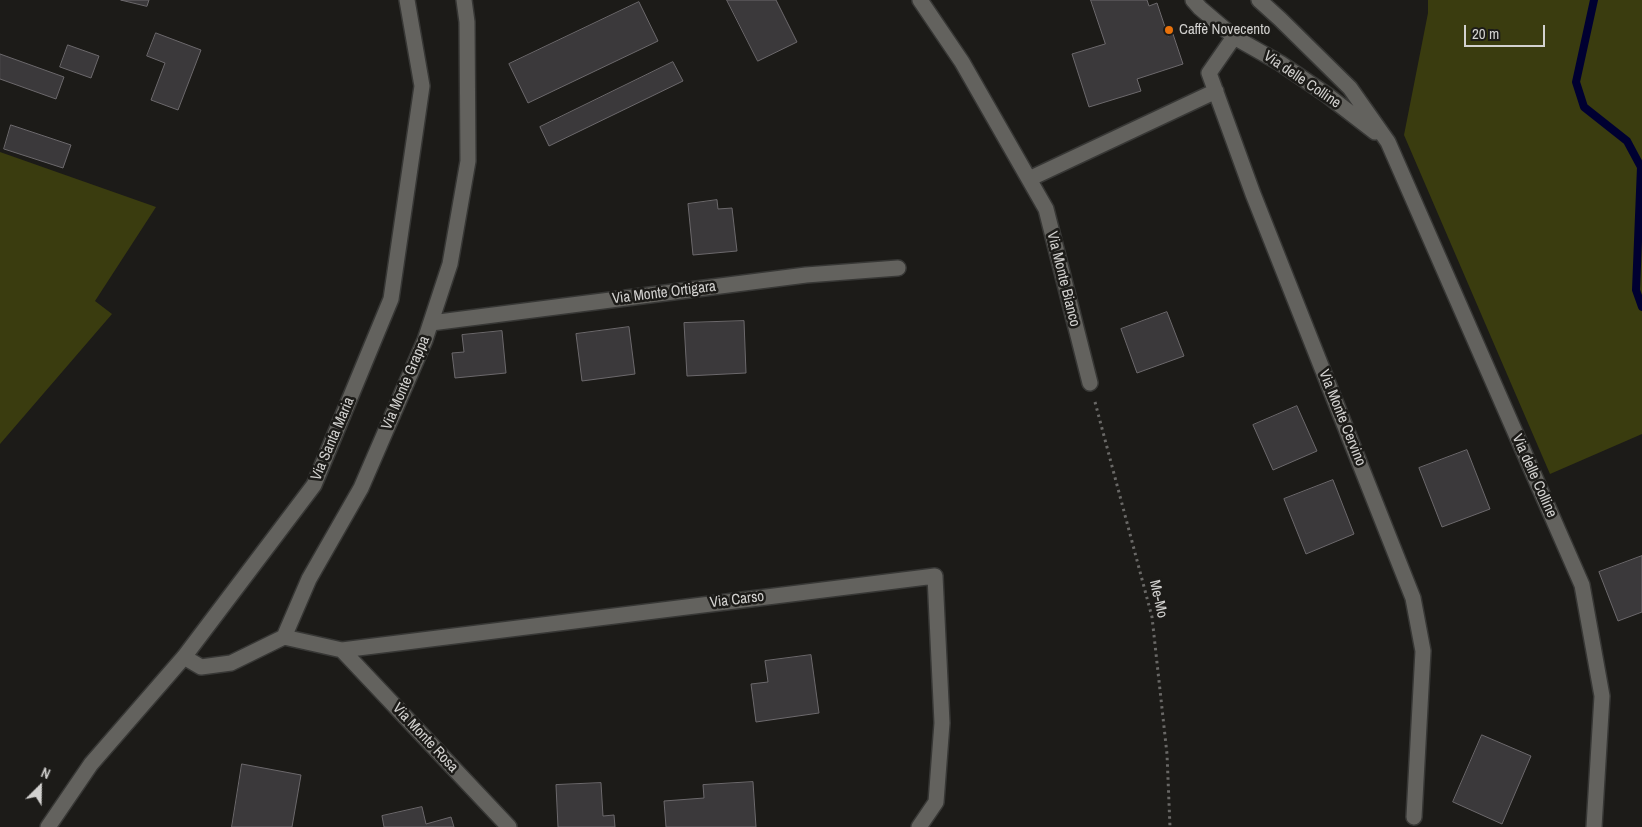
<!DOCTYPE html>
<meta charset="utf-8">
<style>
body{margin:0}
#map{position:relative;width:1642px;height:827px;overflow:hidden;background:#1c1b18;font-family:"Archivo Narrow",sans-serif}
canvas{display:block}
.north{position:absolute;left:15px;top:762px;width:50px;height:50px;-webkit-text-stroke:4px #1c1b18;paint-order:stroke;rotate:23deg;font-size:14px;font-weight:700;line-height:20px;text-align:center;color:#d2d1cf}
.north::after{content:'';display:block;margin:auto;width:18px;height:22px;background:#d2d1cf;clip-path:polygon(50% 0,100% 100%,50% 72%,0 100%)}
.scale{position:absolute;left:1464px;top:25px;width:81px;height:22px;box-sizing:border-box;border:2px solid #d2d1cf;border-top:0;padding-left:6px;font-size:15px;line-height:18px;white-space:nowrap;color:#d2d1cf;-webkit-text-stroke:4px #1c1b18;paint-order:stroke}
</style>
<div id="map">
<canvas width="1642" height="827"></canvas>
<div class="north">N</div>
<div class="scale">20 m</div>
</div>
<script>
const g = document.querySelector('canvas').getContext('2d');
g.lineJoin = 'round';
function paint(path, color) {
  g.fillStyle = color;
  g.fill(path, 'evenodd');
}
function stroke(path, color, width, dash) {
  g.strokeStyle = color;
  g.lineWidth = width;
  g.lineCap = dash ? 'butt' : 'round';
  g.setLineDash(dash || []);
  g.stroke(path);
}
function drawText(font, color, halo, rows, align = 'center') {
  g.font = font + ' "Archivo Narrow",sans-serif';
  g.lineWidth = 5;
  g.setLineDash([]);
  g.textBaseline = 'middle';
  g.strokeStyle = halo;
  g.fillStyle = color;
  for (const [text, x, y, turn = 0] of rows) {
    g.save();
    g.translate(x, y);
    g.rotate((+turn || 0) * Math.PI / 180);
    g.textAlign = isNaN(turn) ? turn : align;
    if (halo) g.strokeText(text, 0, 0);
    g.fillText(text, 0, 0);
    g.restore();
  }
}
paint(new Path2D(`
 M1428,0H1642V434L1550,474L1404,135L1428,13Z
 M0,152L156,207L95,301L112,314L0,444Z`), '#3a3c0f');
stroke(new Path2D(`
 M1594,0L1576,82L1584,107L1627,141L1641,167L1636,290L1642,307`), '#000031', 8);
const building = new Path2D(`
 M121,0H149L147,6Z
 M727,0H776L797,42L758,61Z
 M1091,0H1147L1149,6L1157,3L1168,36L1173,34L1183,64L1137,79L1141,91L1089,107L1072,54L1105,44Z
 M639,2L658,41L528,103L509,64Z
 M156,33L201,50L178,110L151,100L165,63L147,56Z
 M68,45L99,56L91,78L60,67Z
 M0,54L64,77L56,99L0,79Z
 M673,62L683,81L549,146L540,127Z
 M11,125L71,145L63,168L4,149Z
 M717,200L718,209L732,208L737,251L693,255L688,204Z
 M1167,312L1184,356L1137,373L1121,329Z
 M744,321L746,373L687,376L684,323Z
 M629,327L635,374L582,381L576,334Z
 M502,331L506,373L455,378L452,353L464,352L462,335Z
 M1297,406L1317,451L1273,470L1253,425Z
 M1467,450L1490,509L1442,527L1419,468Z
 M1333,480L1354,534L1306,554L1284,499Z
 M1642,556V612L1618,621L1599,572Z
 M811,655L819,713L756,722L751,684L768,682L765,661Z
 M1482,735L1531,756L1502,824L1453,802Z
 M242,764L301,775L292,827H232Z
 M753,782L756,827H666L664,801L704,798L703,785Z
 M601,783L603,816L614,815L615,827H558L556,785Z
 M422,807L426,824L451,817L454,827H384L382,816Z`);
paint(building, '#3b393b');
stroke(building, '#6c696c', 1);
const minor = new Path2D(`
 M920,0L962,62L1046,209L1090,383
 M1193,0L1200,8L1234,37L1280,63L1327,95L1375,132
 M1259,0L1280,19L1350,88L1388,142L1582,585L1602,696L1594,827
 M1234,37L1209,73L1253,194L1413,598L1423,651L1414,817
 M1029,179L1216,91
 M431,323L806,275L898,268
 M284,637L342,650L935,576L942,723L936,802L919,827
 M342,650L509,827
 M184,657L201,667L231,663L284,637L309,579L361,488L425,340L450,264L468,161L467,22L464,0
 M48,827L91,764L184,657L314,485L391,299L422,86L407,0`);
stroke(minor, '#373735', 18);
stroke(new Path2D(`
 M1095,402L1152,617L1167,754L1170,827`), '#696866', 3, [2.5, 4]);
stroke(minor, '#63625e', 15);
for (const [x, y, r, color] of [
 [1169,30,5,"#e8710a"]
]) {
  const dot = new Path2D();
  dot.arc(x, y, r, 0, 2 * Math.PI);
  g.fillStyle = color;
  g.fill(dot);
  stroke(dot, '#1c1b18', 2);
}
drawText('15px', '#d2d1cf', '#1c1b18', [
 ["Caffè Novecento",1179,30]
], 'left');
drawText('15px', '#d2d1cf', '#1c1b18', [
 ["Via delle Colline",1302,80,34],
 ["Via Monte Bianco",1063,279,76],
 ["Via Monte Ortigara",664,293,-7],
 ["Via Monte Grappa",406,383,-67],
 ["Via Monte Cervino",1342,418,68],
 ["Via Santa Maria",333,439,-67],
 ["Via delle Colline",1534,476,66],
 ["Me-Mo",1158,599,77],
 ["Via Carso",737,600,-7],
 ["Via Monte Rosa",425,738,47]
]);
</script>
